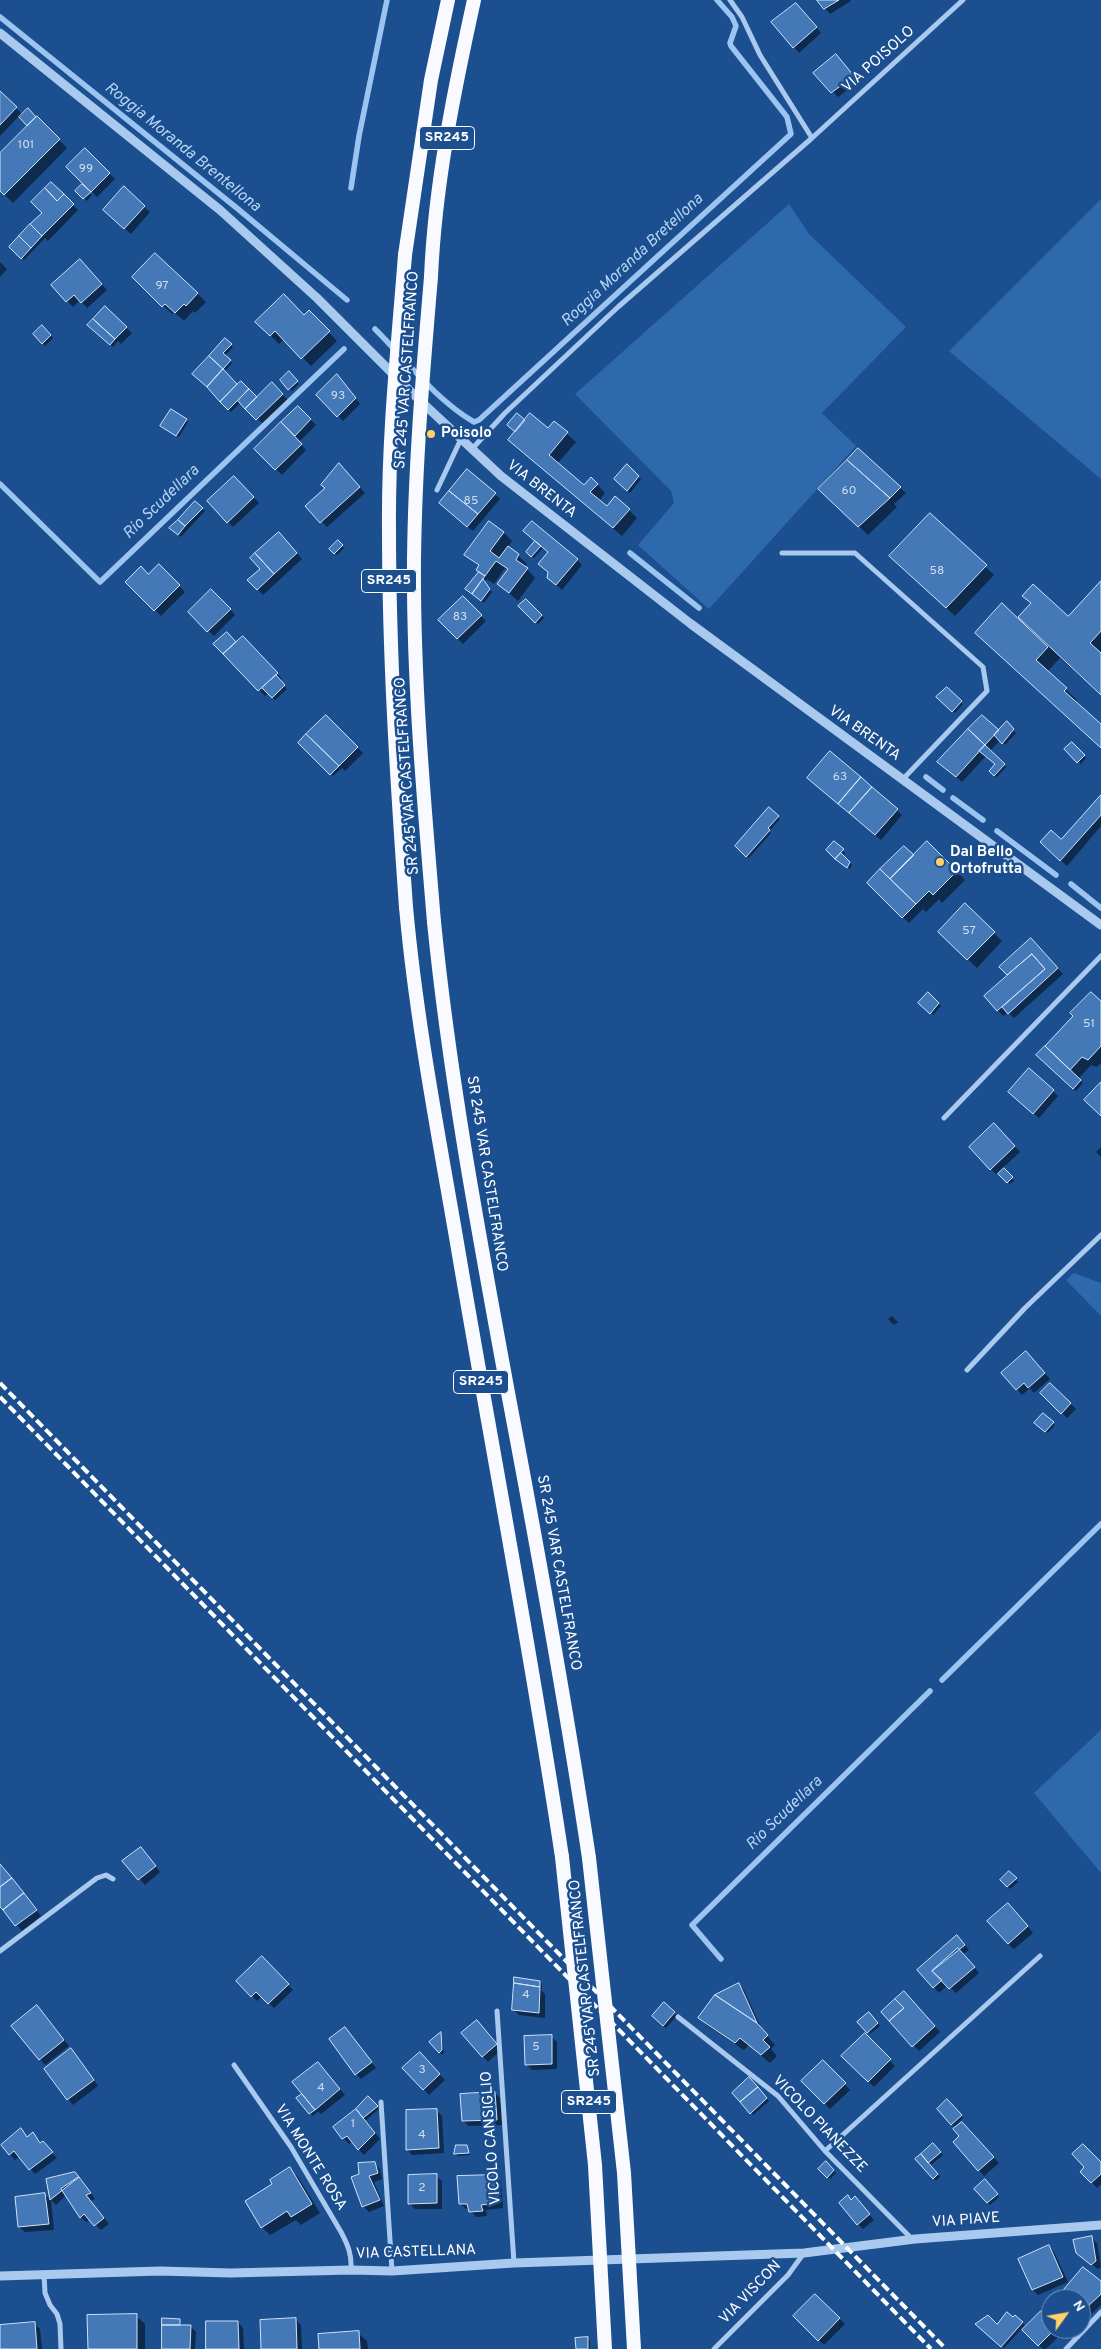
<!DOCTYPE html>
<style>
body{margin:0}
#map{position:relative;width:1101px;height:2349px;overflow:hidden;background:#1b4f8f;font-family:Overpass,sans-serif}
canvas{display:block}
.north{position:absolute;left:1041px;top:2289px;width:50px;height:50px;box-sizing:border-box;background:#1b4f8f;border:1px solid #7695bc;border-radius:50%;rotate:58deg;font-size:14px;font-weight:700;line-height:20px;text-align:center;color:#fff}
.north::after{content:'';display:block;margin:auto;width:18px;height:22px;background:#ffd166;clip-path:polygon(50% 0,100% 100%,50% 72%,0 100%)}
</style>
<div id="map">
<canvas width="1101" height="2349"></canvas>
<div class="north">N</div>
</div>
<script>
const g = document.querySelector('canvas').getContext('2d');
g.lineJoin = 'round';
function paint(path, color) {
  g.fillStyle = color;
  g.fill(path, 'evenodd');
}
function stroke(path, color, width, dash) {
  g.strokeStyle = color;
  g.lineWidth = width;
  g.lineCap = dash ? 'butt' : 'round';
  g.setLineDash(dash || []);
  g.stroke(path);
}
function drawText(font, color, halo, rows, align = 'center') {
  g.font = font + ' Overpass,sans-serif';
  g.lineWidth = 5;
  g.setLineDash([]);
  g.textBaseline = 'middle';
  g.strokeStyle = halo;
  g.fillStyle = color;
  for (const [text, x, y, turn = 0] of rows) {
    g.save();
    g.translate(x, y);
    g.rotate((+turn || 0) * Math.PI / 180);
    g.textAlign = isNaN(turn) ? turn : align;
    if (halo) g.strokeText(text, 0, 0);
    g.fillText(text, 0, 0);
    g.restore();
  }
}
paint(new Path2D(`
 M1101,199V479L949,351Z
 M789,204L809,234L906,327L822,413L856,446L709,609L638,545L674,503L671,491L575,394Z
 M1074,1273L1101,1283V1316L1066,1280Z
 M1101,1730V1873L1034,1793Z`), '#2e69ad');
paint(new Path2D(`
 M818,0H850L851,1L830,14Z
 M802,10L821,33L799,53L773,22Z
 M841,61L858,82L838,97L815,73Z
 M0,93L23,115L28,110L67,148L13,203L0,190V155L29,126L19,116L0,136Z
 M85,150L115,179L97,197L68,167Z
 M82,185L92,195L87,201L77,191Z
 M63,195L78,210L48,241L45,238L24,260L10,246Z
 M144,207L150,212L131,234L110,215Z
 M0,262L7,269L0,277Z
 M85,266L107,290L87,308L80,300L73,307L52,285Z
 M134,277L197,293L206,302L195,313L193,311L184,321L174,312L172,314Z
 M105,308L132,333L121,344L118,341L113,347L89,325Z
 M309,312L337,341L311,366L284,339L279,344L257,322L304,317Z
 M42,327L53,338L45,346L35,334Z
 M225,340L233,347L225,356L232,363L226,370L210,356Z
 M209,358L237,386L241,383L257,399L272,384L288,400L263,424L241,402L231,412L194,374Z
 M289,373L299,384L292,391L281,380Z
 M343,381L360,404L343,421L317,395Z
 M298,407L316,425L299,442L306,450L282,475L256,449Z
 M186,420L188,422L179,437L164,428Z
 M525,422L548,430L554,422L576,442L557,464L584,487L597,484L605,493L599,501L607,507L629,510L637,518L622,536L518,448Z
 M858,450L906,493L894,504L897,507L868,535L820,489Z
 M627,466L641,479L630,493L616,479Z
 M344,470L365,493L327,527L307,506Z
 M234,477L259,503L233,527L209,502Z
 M495,494L500,499L473,531L446,509Z
 M195,503L205,511L181,537L171,528Z
 M930,515L994,575L955,616L899,564Z
 M504,533L512,541L508,547L527,564L525,567L535,578L518,601L499,584L508,571L505,568L494,584L487,579L484,583L492,592L484,603L467,588L480,572V567L466,555Z
 M284,539L302,559L263,595L249,580L262,569Z
 M338,542L344,548L337,555L331,549Z
 M536,542L577,560L582,565L562,590L555,584L549,553L543,548L534,558L528,552Z
 M159,565L185,592L161,616L127,582L149,575Z
 M1101,582V695L1060,658L1047,672L1077,700L1075,702L1101,725V747L988,645L1032,603L1068,618Z
 M211,590L235,615L214,636L189,612Z
 M463,598L486,621L463,644L440,620Z
 M526,600L544,618L538,624L520,606Z
 M227,634L236,644L243,637L282,679L280,682L287,689L275,700L268,693L265,696L215,644Z
 M947,688L963,704L955,713L938,697Z
 M326,716L363,753L345,771L342,768L333,776L300,743Z
 M1007,723L1016,733L1005,745L1000,740L990,751L1006,767L997,777L992,774L997,764L986,756L962,782L944,767L999,731Z
 M1072,743L1086,758L1081,764L1065,749Z
 M814,783L897,810L902,815L881,840Z
 M1101,797V826L1067,866L1047,848L1061,841Z
 M769,809L780,819L769,831L771,833L749,858L736,846Z
 M835,843L845,853L842,856L852,865L850,869L830,853Z
 M927,843L965,880L942,903L939,899L926,912L923,909L909,923L868,883L914,856Z
 M965,905L1002,941L977,968L939,932Z
 M1036,946L1063,974L1014,1018L1008,1012L1003,1016L985,996L1009,975L1001,967Z
 M928,994L941,1006L933,1015L920,1003Z
 M1101,1003V1063L1097,1067L1091,1065L1078,1079L1083,1083L1076,1091L1038,1055Z
 M1053,1091L1058,1096L1039,1118L1016,1098Z
 M994,1125L1020,1152L996,1174L991,1169Z
 M1101,1147V1157L1096,1152Z
 M1004,1170L1014,1181L1010,1184L1000,1174Z
 M892,1316L898,1322L894,1325L888,1319Z
 M1032,1359L1050,1379L1034,1393L1030,1388L1022,1395L1003,1373Z
 M1050,1384L1076,1409L1067,1418L1042,1393Z
 M1043,1414L1055,1425L1048,1433L1036,1423Z
 M146,1854L160,1872L145,1885L124,1861Z
 M1,1866L41,1916L22,1931L0,1904Z
 M1009,1872L1018,1882L1010,1889L1002,1880Z
 M1014,1910L1033,1933L1014,1949L1008,1944Z
 M963,1943L969,1950L963,1954L979,1973L956,1993L948,1985L939,1993L934,1987Z
 M262,1958L293,1990L274,2008L262,1996L257,2001L238,1981Z
 M540,1982L542,1984V1989H540L545,1994V2018L519,2015L513,2009Z
 M739,1985L744,1990L762,2030L775,2045L771,2049L777,2056L770,2063L749,2045L744,2050L708,2026L699,2017Z
 M909,1999L940,2032L919,2051L883,2013Z
 M664,2004L677,2016L666,2028L653,2016Z
 M43,2012L69,2046L45,2065L40,2059Z
 M869,2014L880,2026L870,2034L859,2022Z
 M482,2027L501,2050L488,2062L463,2033Z
 M345,2028L376,2068L361,2079L356,2074Z
 M441,2033L444,2053L442,2055L431,2042Z
 M865,2035L895,2066L874,2087L843,2056Z
 M551,2036L557,2042V2069L532,2070L526,2064Z
 M420,2054L445,2080L429,2095L404,2068Z
 M76,2056L98,2086L73,2105L68,2099Z
 M823,2061L850,2090L830,2109L803,2081Z
 M323,2069L345,2095L321,2114L318,2111L313,2116L298,2099Z
 M749,2079L769,2101L753,2115L734,2093Z
 M495,2093L500,2098L502,2125L469,2126L463,2121Z
 M368,2098L379,2109L365,2121L380,2139L364,2155L352,2142L349,2144L335,2128Z
 M947,2101L963,2118L954,2127L938,2109Z
 M436,2110L442,2116L444,2153L412,2155L407,2149Z
 M968,2129L999,2163L984,2176L955,2142Z
 M21,2130L28,2138L33,2134L57,2158L35,2174L20,2156L15,2160L10,2154Z
 M933,2145L943,2155L930,2166L940,2177L936,2181L917,2159Z
 M467,2147L470,2155L458,2156L456,2154Z
 M826,2162L836,2173L830,2179L819,2169Z
 M374,2163L380,2169L382,2179L374,2182L384,2206L369,2212L363,2206L360,2174Z
 M1101,2164V2184L1097,2188L1082,2172Z
 M290,2169L298,2177L320,2213L301,2225L296,2220L270,2235L262,2227Z
 M436,2176L442,2181V2209H415L409,2203Z
 M496,2176L501,2182L503,2208L486,2210L487,2216L476,2217L470,2209H466L460,2204Z
 M81,2179L95,2199L91,2201L109,2224L101,2230L90,2219L86,2222L81,2217L66,2195L56,2205L51,2200L48,2180Z
 M985,2180L999,2197L990,2205L975,2189Z
 M45,2195L51,2200L54,2230L25,2232L19,2227Z
 M852,2201L861,2204L874,2220L863,2229L858,2224Z
 M1092,2238L1097,2243L1101,2267L1098,2269L1077,2253Z
 M1049,2246L1054,2252L1068,2282L1038,2295L1033,2290Z
 M1101,2283V2305L1090,2315L1081,2307V2299H1072Z
 M815,2295L845,2324L824,2345L795,2316Z
 M136,2316L145,2324V2349H89Z
 M1015,2316L1025,2325L1004,2348L977,2324L997,2326Z
 M179,2320L182,2326H190L196,2332L195,2349H163Z
 M296,2320L301,2325L302,2349H262Z
 M238,2322L243,2328L244,2349H208Z
 M1051,2323V2329H1057L1061,2334L1046,2349H1043L1023,2330Z
 M34,2324L40,2329L42,2349H0V2326Z
 M358,2333L367,2341L368,2349H320Z
 M587,2339L590,2341V2349H577Z`), '#0007');
stroke(new Path2D(`
 M0,17L238,209L347,300
 M351,188L359,136L387,0
 M375,329C406,360 436,400 474,422L479,420L791,134L787,117L731,46L730,43L736,26L732,17L717,0
 M0,484L100,582L344,349
 M630,553L699,608
 M926,777L943,790
 M953,798L983,820
 M997,831L1056,875
 M1071,884L1101,908
 M942,1680L1101,1524
 M721,1959L692,1925L930,1691`), '#9cc4f0', 5.5);
const building = new Path2D(`
 M817,0H839L824,9Z
 M796,3L817,27L793,48L771,22Z
 M836,54L854,76L831,93L813,73Z
 M0,91L17,107L0,125Z
 M28,108L36,117L27,126L19,117Z
 M37,116L60,139L4,195L0,191V153Z
 M85,148L110,173L91,192L66,167Z
 M51,182L64,194L57,201L45,188Z
 M82,184L91,192L83,199L75,191Z
 M124,186L145,206L124,229L103,210Z
 M45,188L57,201L64,194L74,204L42,236L30,224L42,213L31,202Z
 M30,224L42,236L31,248L19,236Z
 M19,236L31,248L21,259L9,247Z
 M155,253L198,293L186,306L184,304L175,313L165,304L162,307L132,277Z
 M80,259L102,284L81,303L74,295L66,302L51,285Z
 M284,294L304,315L309,310L330,331L301,359L275,331L270,336L255,322Z
 M105,306L127,327L115,339L93,319Z
 M93,319L115,339L110,345L87,325Z
 M42,325L51,335L42,344L33,334Z
 M225,338L232,344L223,353L231,360L223,369L209,356Z
 M209,356L223,369L207,387L192,374Z
 M223,369L237,384L220,402L207,387Z
 M289,371L298,381L288,390L280,380Z
 M337,374L356,398L337,417L316,395Z
 M241,381L249,389L228,410L220,402Z
 M272,382L283,394L256,420L245,409Z
 M249,389L257,397L245,409L238,401Z
 M298,406L311,419L295,436L281,422Z
 M171,409L187,419L176,436L160,426Z
 M517,413L525,420L515,432L507,425Z
 M530,413L548,428L554,421L568,432L549,455L584,485L591,477L598,484L590,492L607,506L615,496L630,509L613,528L508,440Z
 M281,422L302,444L275,470L254,449Z
 M858,448L901,487L890,498L847,460Z
 M847,460L890,498L858,527L818,489Z
 M339,463L360,487L320,523L305,506L325,488L321,485Z
 M627,464L639,476L627,491L614,479Z
 M467,469L496,493L478,514L449,491Z
 M234,476L254,497L227,523L207,501Z
 M449,491L478,514L467,527L439,503Z
 M195,501L203,508L185,526L178,520Z
 M930,513L987,565L946,608L889,556Z
 M178,520L185,526L178,535L169,528Z
 M489,521L504,532L490,551L499,558L508,546L519,554L516,560L528,568L509,593L497,584L508,569L496,561L485,576L476,570L479,565L464,555Z
 M532,521L578,559L556,585L547,578L548,572L538,564L548,552L523,531Z
 M279,532L297,553L274,574L255,553Z
 M338,540L343,545L334,554L329,549Z
 M535,541L541,546L531,557L526,552Z
 M255,553L274,574L257,590L247,580L260,569L250,558Z
 M159,564L180,585L154,611L125,582L141,566L148,574Z
 M479,572L485,576L472,594L465,589Z
 M483,579L490,589L481,601L472,594Z
 M1101,581V631L1090,643L1101,653V695L1018,617L1031,603L1022,596L1033,584L1068,616Z
 M211,589L231,609L207,632L188,612Z
 M463,596L482,615L457,639L438,620Z
 M526,599L542,615L535,623L518,606Z
 M1002,603L1048,647L1036,660L1067,688L1064,691L1101,724V748L975,633Z
 M227,632L236,642L223,654L213,644Z
 M243,636L278,673L258,691L223,654Z
 M276,675L285,685L272,698L262,688Z
 M947,687L962,701L952,712L936,697Z
 M326,715L358,747L339,766L306,734Z
 M982,715L999,730L985,745L968,729Z
 M1007,721L1014,729L1002,744L994,735Z
 M968,729L985,745L956,777L937,762Z
 M306,734L339,766L330,775L298,743Z
 M1072,742L1085,755L1077,763L1064,749Z
 M985,745L1005,764L994,776L989,771L995,764L979,751Z
 M830,751L861,777L838,804L807,778Z
 M861,777L872,787L849,813L838,804Z
 M872,787L898,809L875,835L849,813Z
 M1101,795V815L1060,861L1040,842L1051,830L1061,839Z
 M769,807L779,816L768,828L770,830L746,857L735,846Z
 M834,841L844,849L835,859L826,850Z
 M927,841L957,871L933,895L929,891L916,904L890,879Z
 M904,846L914,855L890,879L880,869Z
 M841,853L850,862L847,868L835,859Z
 M880,869L916,904L902,918L867,883Z
 M965,903L995,932L967,960L938,932Z
 M1031,938L1058,968L1008,1014L1002,1007L1045,969L1032,954L1007,975L999,967Z
 M1032,954L1045,969L997,1011L984,996Z
 M928,992L939,1003L930,1014L918,1003Z
 M1091,992L1101,1001V1046L1088,1060L1082,1057L1070,1070L1045,1046L1073,1016L1070,1013Z
 M1045,1046L1081,1080L1073,1089L1036,1055Z
 M1029,1068L1054,1090L1033,1114L1008,1092Z
 M1101,1082V1116L1084,1100Z
 M994,1123L1015,1146L990,1170L969,1147Z
 M1004,1168L1013,1177L1007,1183L998,1174Z
 M1026,1351L1045,1373L1028,1388L1024,1383L1016,1390L1001,1373Z
 M1050,1383L1071,1403L1061,1414L1040,1393Z
 M1043,1413L1054,1422L1045,1432L1034,1423Z
 M141,1847L156,1866L138,1880L122,1861Z
 M0,1864L12,1878L0,1887Z
 M1009,1871L1017,1878L1007,1887L1000,1880Z
 M12,1878L24,1893L3,1910L0,1907V1887Z
 M24,1893L37,1910L15,1926L3,1910Z
 M1008,1903L1028,1926L1008,1944L987,1921Z
 M957,1935L965,1945L932,1971L942,1980L933,1988L917,1970Z
 M958,1948L975,1967L949,1989L932,1971Z
 M262,1956L289,1984L268,2004L256,1992L251,1997L236,1981Z
 M514,1977L540,1981V1987L514,1983Z
 M514,1983L540,1987L539,2013L512,2010Z
 M739,1983L757,2023L715,1995Z
 M904,1991L935,2026L912,2047L889,2021L904,2008L895,1999Z
 M715,1995L757,2023L768,2035L763,2040L770,2047L761,2055L740,2038L735,2043L698,2018Z
 M895,1999L904,2008L889,2021L881,2012Z
 M664,2002L675,2012L663,2026L652,2016Z
 M37,2005L64,2040L39,2060L11,2026Z
 M869,2012L878,2023L867,2033L857,2022Z
 M477,2020L497,2044L482,2057L461,2033Z
 M345,2027L372,2062L355,2075L329,2039Z
 M441,2032L442,2050L439,2053L429,2042Z
 M865,2033L891,2059L868,2082L841,2056Z
 M552,2035V2064L525,2065L524,2036Z
 M71,2048L94,2080L67,2100L44,2069Z
 M420,2052L440,2074L423,2090L402,2068Z
 M823,2060L846,2083L824,2104L801,2081Z
 M318,2062L340,2089L315,2110L292,2082Z
 M749,2077L758,2087L740,2102L732,2093Z
 M758,2087L767,2098L750,2114L740,2102Z
 M495,2092L497,2120L462,2121L460,2094Z
 M302,2094L315,2110L309,2114L296,2098Z
 M368,2096L378,2106L363,2118L356,2109Z
 M947,2099L962,2115L951,2125L937,2109Z
 M356,2109L375,2133L358,2150L347,2136L342,2139L333,2127Z
 M437,2109L439,2148L406,2150V2110Z
 M962,2122L994,2157L978,2171L953,2142L959,2136L953,2129Z
 M21,2128L27,2137L33,2132L40,2143L43,2141L53,2152L29,2170L14,2151L9,2155L1,2145Z
 M933,2143L941,2152L928,2163L921,2154Z
 M1083,2144L1101,2162V2174L1091,2183L1080,2172L1084,2167L1072,2154Z
 M456,2145H467L469,2153L454,2154Z
 M921,2154L938,2174L933,2179L915,2159Z
 M826,2161L834,2170L827,2178L818,2169Z
 M375,2162L378,2173L369,2176L380,2200L362,2207L351,2177L359,2174L358,2163Z
 M290,2167L312,2204L291,2217L287,2211L261,2228L245,2201L272,2184L270,2180Z
 M75,2172L79,2177L50,2200L46,2179Z
 M437,2174V2203L408,2204V2175Z
 M496,2175L498,2203L481,2205L483,2211L469,2212L467,2204H459L457,2176Z
 M79,2177L91,2193L86,2195L104,2218L94,2226L84,2214L80,2218L61,2189Z
 M985,2179L998,2194L987,2203L974,2189Z
 M45,2193L49,2224L18,2227L15,2197Z
 M848,2195L851,2200L855,2196L870,2214L857,2225L839,2203Z
 M1092,2236L1096,2261L1091,2265L1076,2253L1073,2240Z
 M1049,2245L1063,2277L1032,2290L1018,2259Z
 M1083,2267L1101,2281V2294L1084,2310L1081,2308V2299H1071L1062,2292Z
 M815,2294L840,2318L818,2341L793,2316Z
 M1041,2311L1051,2322V2329H1055L1038,2346L1022,2330Z
 M1007,2312L1013,2317L1015,2315L1023,2322L1001,2347L975,2324L988,2315L997,2324Z
 M137,2314V2349H88L87,2315Z
 M162,2318L180,2319V2325H162Z
 M296,2318L297,2349H261L260,2320Z
 M206,2321H238L239,2349H206Z
 M35,2322L37,2349H0V2325Z
 M162,2325H191L190,2349H162Z
 M359,2331L360,2349H319L318,2334Z
 M588,2337V2349H576L575,2338Z`);
paint(building, '#4478b7');
stroke(building, '#cfe3fa', 1);
stroke(new Path2D(`
 M730,0L742,17L760,55L812,138
 M472,449L505,413L618,307L812,138L963,0
 M437,490L461,439
 M782,553H855L983,667L987,691L903,779
 M944,1118L1101,956
 M967,1370L1025,1308L1101,1235
 M0,1951L97,1878L106,1875L113,1879
 M497,2011L514,2263
 M678,2017L778,2096L825,2151L912,2239
 M234,2065L291,2147L341,2232C348,2245 352,2255 351,2270
 M381,2102L392,2271
 M825,2151L1040,1956
 M44,2274L45,2293L50,2305L57,2314L60,2324L61,2349
 M714,2349L788,2275L804,2253
 M1066,2349L1101,2312`), '#a9c9ee', 5);
stroke(new Path2D(`
 M0,33L220,210L317,298L412,393L501,476L691,624L1101,925
 M0,2276L160,2271L231,2273L351,2270L392,2271L514,2263L804,2253L915,2239L1101,2225`), '#a9c9ee', 9);
stroke(new Path2D(`
 M405,255L431,80L448,0
 M431,277C435,184 454,91 474,0
 M406,907C416,1018 437,1127 456,1237C491,1444 531,1650 562,1857
 M434,922C450,1082 480,1240 509,1398C538,1551 566,1704 589,1858`), '#f8faff', 14);
stroke(new Path2D(`
 M0,1383L946,2349
 M0,1397L931,2349`), '#fff', 4, [9, 4]);
stroke(new Path2D(`
 M405,255C398,346 388,439 389,530C389,656 397,781 406,907
 M431,277C423,371 415,465 414,560C413,681 424,802 434,922
 M562,1857L595,2165L605,2349
 M589,1858L624,2173L634,2349`), '#f8faff', 14);
for (const [x, y, r, color] of [
 [431,434,5,"#ffd166"],
 [940,862,5,"#ffd166"]
]) {
  const dot = new Path2D();
  dot.arc(x, y, r, 0, 2 * Math.PI);
  g.fillStyle = color;
  g.fill(dot);
  stroke(dot, '#1b4f8f', 2);
}
drawText('12px', '#d0dded', null, [
 ["101",26,146],
 ["99",86,170],
 ["97",162,287],
 ["93",338,397],
 ["60",849,492],
 ["85",471,502],
 ["58",937,572],
 ["83",460,618],
 ["63",840,778],
 ["57",969,932],
 ["51",1089,1025],
 ["4",526,1996],
 ["5",536,2048],
 ["3",422,2071],
 ["4",321,2089],
 ["1",353,2125],
 ["4",422,2136],
 ["2",422,2189]
]);
for (const [x, y, w] of [
 [447,138,55],
 [389,581,55],
 [481,1382,55],
 [589,2102,55]
]) {
  const box = new Path2D();
  box.roundRect(x - w / 2, y - 11.5, w, 23, 4);
  g.fillStyle = '#1b4f8f';
  g.fill(box);
  stroke(box, '#fff', 1);
}
drawText('bold 14px', '#fff', null, [
 ["SR245",447,138],
 ["SR245",389,581],
 ["SR245",481,1382],
 ["SR245",589,2102]
]);
drawText('15px', '#fff', '#1b4f8f', [
 ["VIA POISOLO",879,60,-42],
 ["SR 245 VAR CASTELFRANCO",408,370,-86],
 ["VIA BRENTA",541,490,38],
 ["VIA BRENTA",864,734,35],
 ["SR 245 VAR CASTELFRANCO",408,776,-94],
 ["SR 245 VAR CASTELFRANCO",486,1174,81],
 ["SR 245 VAR CASTELFRANCO",558,1573,80],
 ["SR 245 VAR CASTELFRANCO",586,1978,-96],
 ["VICOLO PIANEZZE",819,2125,46],
 ["VICOLO CANSIGLIO",492,2138,-94],
 ["VIA MONTE ROSA",310,2158,58],
 ["VIA PIAVE",966,2221,-4],
 ["VIA CASTELLANA",416,2253,-2],
 ["VIA VISCON",751,2293,-46]
]);
drawText('bold 15px', '#fff', '#1b4f8f', [
 ["Poisolo",441,434],
 ["Dal Bello",950,853],
 ["Ortofrutta",950,870]
], 'left');
drawText('italic 16px', '#b5d3f5', '#1b4f8f', [
 ["Roggia Moranda Brentellona",182,148,39],
 ["Roggia Moranda Bretellona",633,261,-43],
 ["Rio Scudellara",162,503,-44],
 ["Rio Scudellara",785,1814,-44]
]);
</script>
